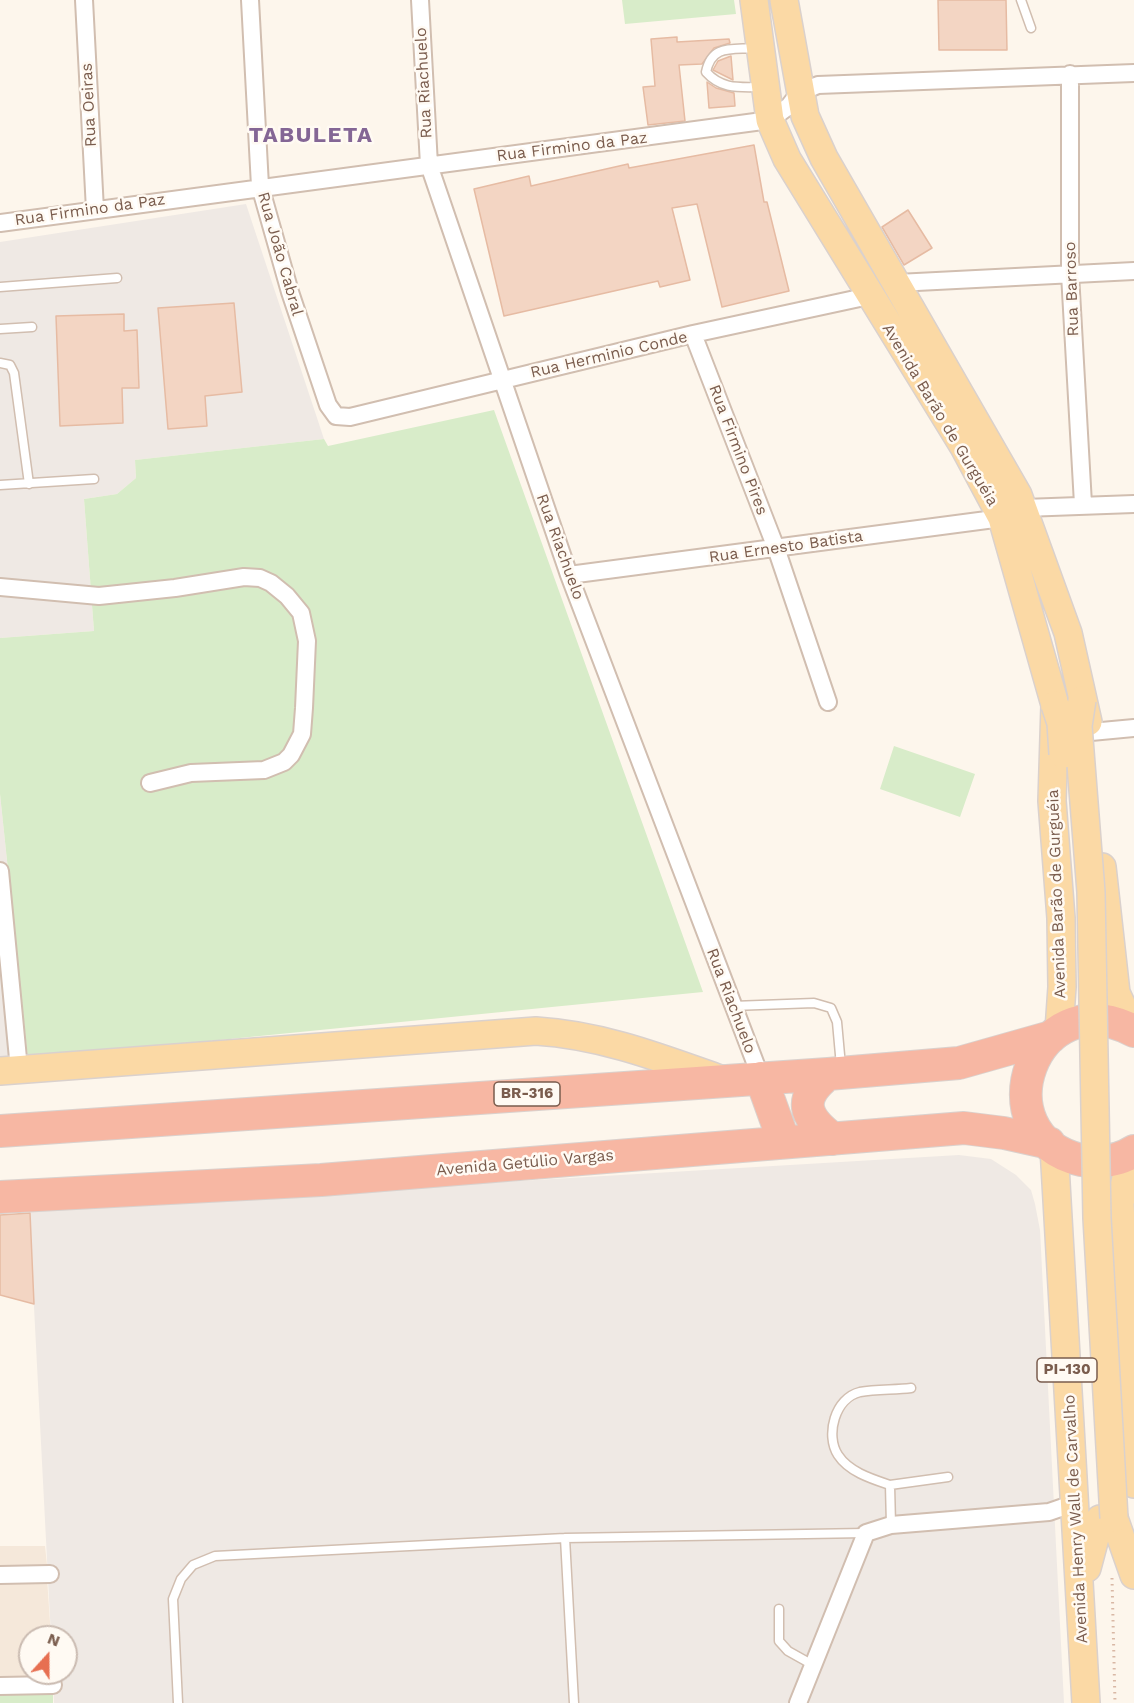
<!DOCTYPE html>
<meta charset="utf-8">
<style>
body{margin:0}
#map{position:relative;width:1134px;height:1703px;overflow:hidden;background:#fdf6ec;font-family:"Work Sans",sans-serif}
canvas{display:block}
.north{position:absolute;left:18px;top:1625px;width:60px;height:60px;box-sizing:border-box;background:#fffaf3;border:2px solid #cabbb1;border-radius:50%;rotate:21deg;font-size:16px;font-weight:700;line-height:24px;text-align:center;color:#7a5c4d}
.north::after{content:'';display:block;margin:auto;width:21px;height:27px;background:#e76f51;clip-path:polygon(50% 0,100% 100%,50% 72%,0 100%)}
</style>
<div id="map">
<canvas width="1134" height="1703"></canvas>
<div class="north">N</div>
</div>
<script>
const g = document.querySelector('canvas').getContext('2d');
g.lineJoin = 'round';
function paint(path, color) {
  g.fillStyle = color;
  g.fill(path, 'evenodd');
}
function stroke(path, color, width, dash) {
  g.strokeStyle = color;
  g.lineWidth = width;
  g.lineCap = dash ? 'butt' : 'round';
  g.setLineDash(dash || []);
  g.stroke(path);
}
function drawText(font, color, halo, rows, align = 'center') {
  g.font = font + ' "Work Sans",sans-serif';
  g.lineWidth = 5;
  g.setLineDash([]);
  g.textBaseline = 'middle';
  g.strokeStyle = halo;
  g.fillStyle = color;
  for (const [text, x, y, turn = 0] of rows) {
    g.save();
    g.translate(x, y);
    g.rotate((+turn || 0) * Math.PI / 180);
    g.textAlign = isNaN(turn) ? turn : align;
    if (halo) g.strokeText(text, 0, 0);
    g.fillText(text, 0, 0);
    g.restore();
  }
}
paint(new Path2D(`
 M0,1546H45L47,1565L0,1567Z
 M47,1578L51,1637H30V1673H53V1685L0,1680V1579Z`), '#f5e8da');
paint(new Path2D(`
 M246,204L324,439L135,460L136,478L117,494L84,499L94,631L0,638V242Z
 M0,794L28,1059L0,1061Z
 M959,1155L991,1159L1016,1175L1031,1190L1035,1204L1040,1230L1064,1703H54L53,1673H66V1637H51L29,1210Z`), '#efe9e4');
paint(new Path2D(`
 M622,0H734L736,14L625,24Z
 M494,410L703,992L28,1059L0,794V638L94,631L84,499L117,494L136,478L135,460L324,439L328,446Z
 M894,746L975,774L960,817L880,789Z
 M0,1687L53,1689V1703H0Z`), '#d8ecc9');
const building = new Path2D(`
 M938,0H1006L1007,50H939Z
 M677,37V42L729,39L730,43L714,48L702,64L679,65L685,121L648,125L643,87L655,86L651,39Z
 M731,56L733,80L713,70L718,61Z
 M707,82L716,88L734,93L735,106L709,108Z
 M754,145L764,202H767L789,291L722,307L697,204L672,208L690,280L660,287L658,281L504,316L474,189L529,176L531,186L628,164L629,168Z
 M908,210L932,248L904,265L882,227Z
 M234,303L242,392L205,396L207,426L168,429L158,308Z
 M124,314V331L137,330L139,388H122L123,423L60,426L56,316Z
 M30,1213L34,1304L0,1295V1215Z`);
paint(building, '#f3d5c3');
stroke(building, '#e6bba3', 1.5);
const lane = new Path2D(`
 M1021,0L1031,28
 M755,48C732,50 712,44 706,72C722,90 740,87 763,87
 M0,287L117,278
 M0,329L32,327
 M0,363L10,365L14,373L29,484
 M0,485L94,479
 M733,1006L814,1003L831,1008L837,1022L841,1066
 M890,1485L948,1477
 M891,1525L890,1485C872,1479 849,1472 838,1455C825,1435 835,1398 860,1392C876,1389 895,1390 911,1388
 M565,1538L574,1703
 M779,1609V1641L788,1651L813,1665
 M178,1703L173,1599L181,1579L193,1565L215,1556L565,1538L866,1533`);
const street = new Path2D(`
 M84,0L95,210
 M250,0L260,186L290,292L328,405L336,416L350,417L693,334L869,296
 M420,0L429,165L569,575L761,1078
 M1070,74V274L1083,504
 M0,223L770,120L789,106L799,93L818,85L1134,73
 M897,283L1134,271
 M693,334L776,548L828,702
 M1024,508L1134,504
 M569,575L1002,518
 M0,587L99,596L175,588L244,577L260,578L271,583L287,596L301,613L307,641L304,708L302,734L291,755L284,762L264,770L191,773L150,783
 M1091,732L1134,728
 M0,871L19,1069
 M0,1575L50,1574
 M0,1686L53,1685
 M798,1703L866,1533L891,1525L1049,1512L1075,1503`);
const primary = new Path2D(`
 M754,0L770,120L787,159L964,447L1002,518L1055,705L1052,801L1061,918L1062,987L1059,1030
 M784,0L805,116L824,158L1018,495L1068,633L1088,722
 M1102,867L1116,993L1134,1031
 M0,1071L536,1031C602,1035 661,1058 723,1080
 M1054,1148L1086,1703
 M1132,1153L1120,1203L1134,1484
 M1114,1518L1134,1575
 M1087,1568L1100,1519`);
const highway = new Path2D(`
 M1134,1031C1033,978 978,1136 1081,1160C1099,1163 1119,1161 1134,1151
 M828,1074C797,1099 804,1117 833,1139
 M761,1078L784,1142
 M0,1131L828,1074L959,1063L1051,1037
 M0,1197L321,1180L964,1128L1004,1133L1049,1143`);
stroke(lane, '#d1beb0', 11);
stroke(street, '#d1beb0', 20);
stroke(primary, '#dad1cd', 30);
stroke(highway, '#dad1cd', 34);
stroke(new Path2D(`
 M1112,1578L1115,1703`), '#d9b8a5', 3, [1.5, 4.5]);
stroke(lane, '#fff', 8);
stroke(street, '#fff', 16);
stroke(primary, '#fbd9a5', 27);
stroke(highway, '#f7b7a3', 32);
const primaryBridge = new Path2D(`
 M1082,700L1078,726L1091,892L1097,1218L1114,1518
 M1055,705L1061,723L1063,754`);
stroke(primaryBridge, '#dad1cd', 30, []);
stroke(primaryBridge, '#fbd9a5', 27);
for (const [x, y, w] of [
 [527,1094,66],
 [1067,1370,60]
]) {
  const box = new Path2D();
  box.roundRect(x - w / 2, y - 12, w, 24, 4.5);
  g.fillStyle = '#fffaf3';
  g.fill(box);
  stroke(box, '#7a5c4d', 1.5);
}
drawText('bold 15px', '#7a5c4d', null, [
 ["BR-316",527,1094],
 ["PI-130",1067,1370]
]);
drawText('16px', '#7a5c4d', '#fffaf3', [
 ["Rua Riachuelo",424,83,-93],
 ["Rua Oeiras",89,105,-93],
 ["Rua Firmino da Paz",572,147,-7],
 ["Rua Firmino da Paz",90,210,-8],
 ["Rua João Cabral",280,254,74],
 ["Rua Barroso",1072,289,-92],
 ["Rua Herminio Conde",609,355,-13],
 ["Avenida Barão de Gurguéia",940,415,59],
 ["Rua Firmino Pires",738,450,69],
 ["Rua Riachuelo",560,547,70],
 ["Rua Ernesto Batista",786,547,-8],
 ["Avenida Barão de Gurguéia",1057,894,-92],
 ["Rua Riachuelo",731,1001,69],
 ["Avenida Getúlio Vargas",525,1163,-5],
 ["Avenida Henry Wall de Carvalho",1076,1519,-93]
]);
g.letterSpacing = '1.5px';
drawText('bold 22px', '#846695', '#fffaf3', [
 ["TABULETA",311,136]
]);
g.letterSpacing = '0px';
</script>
